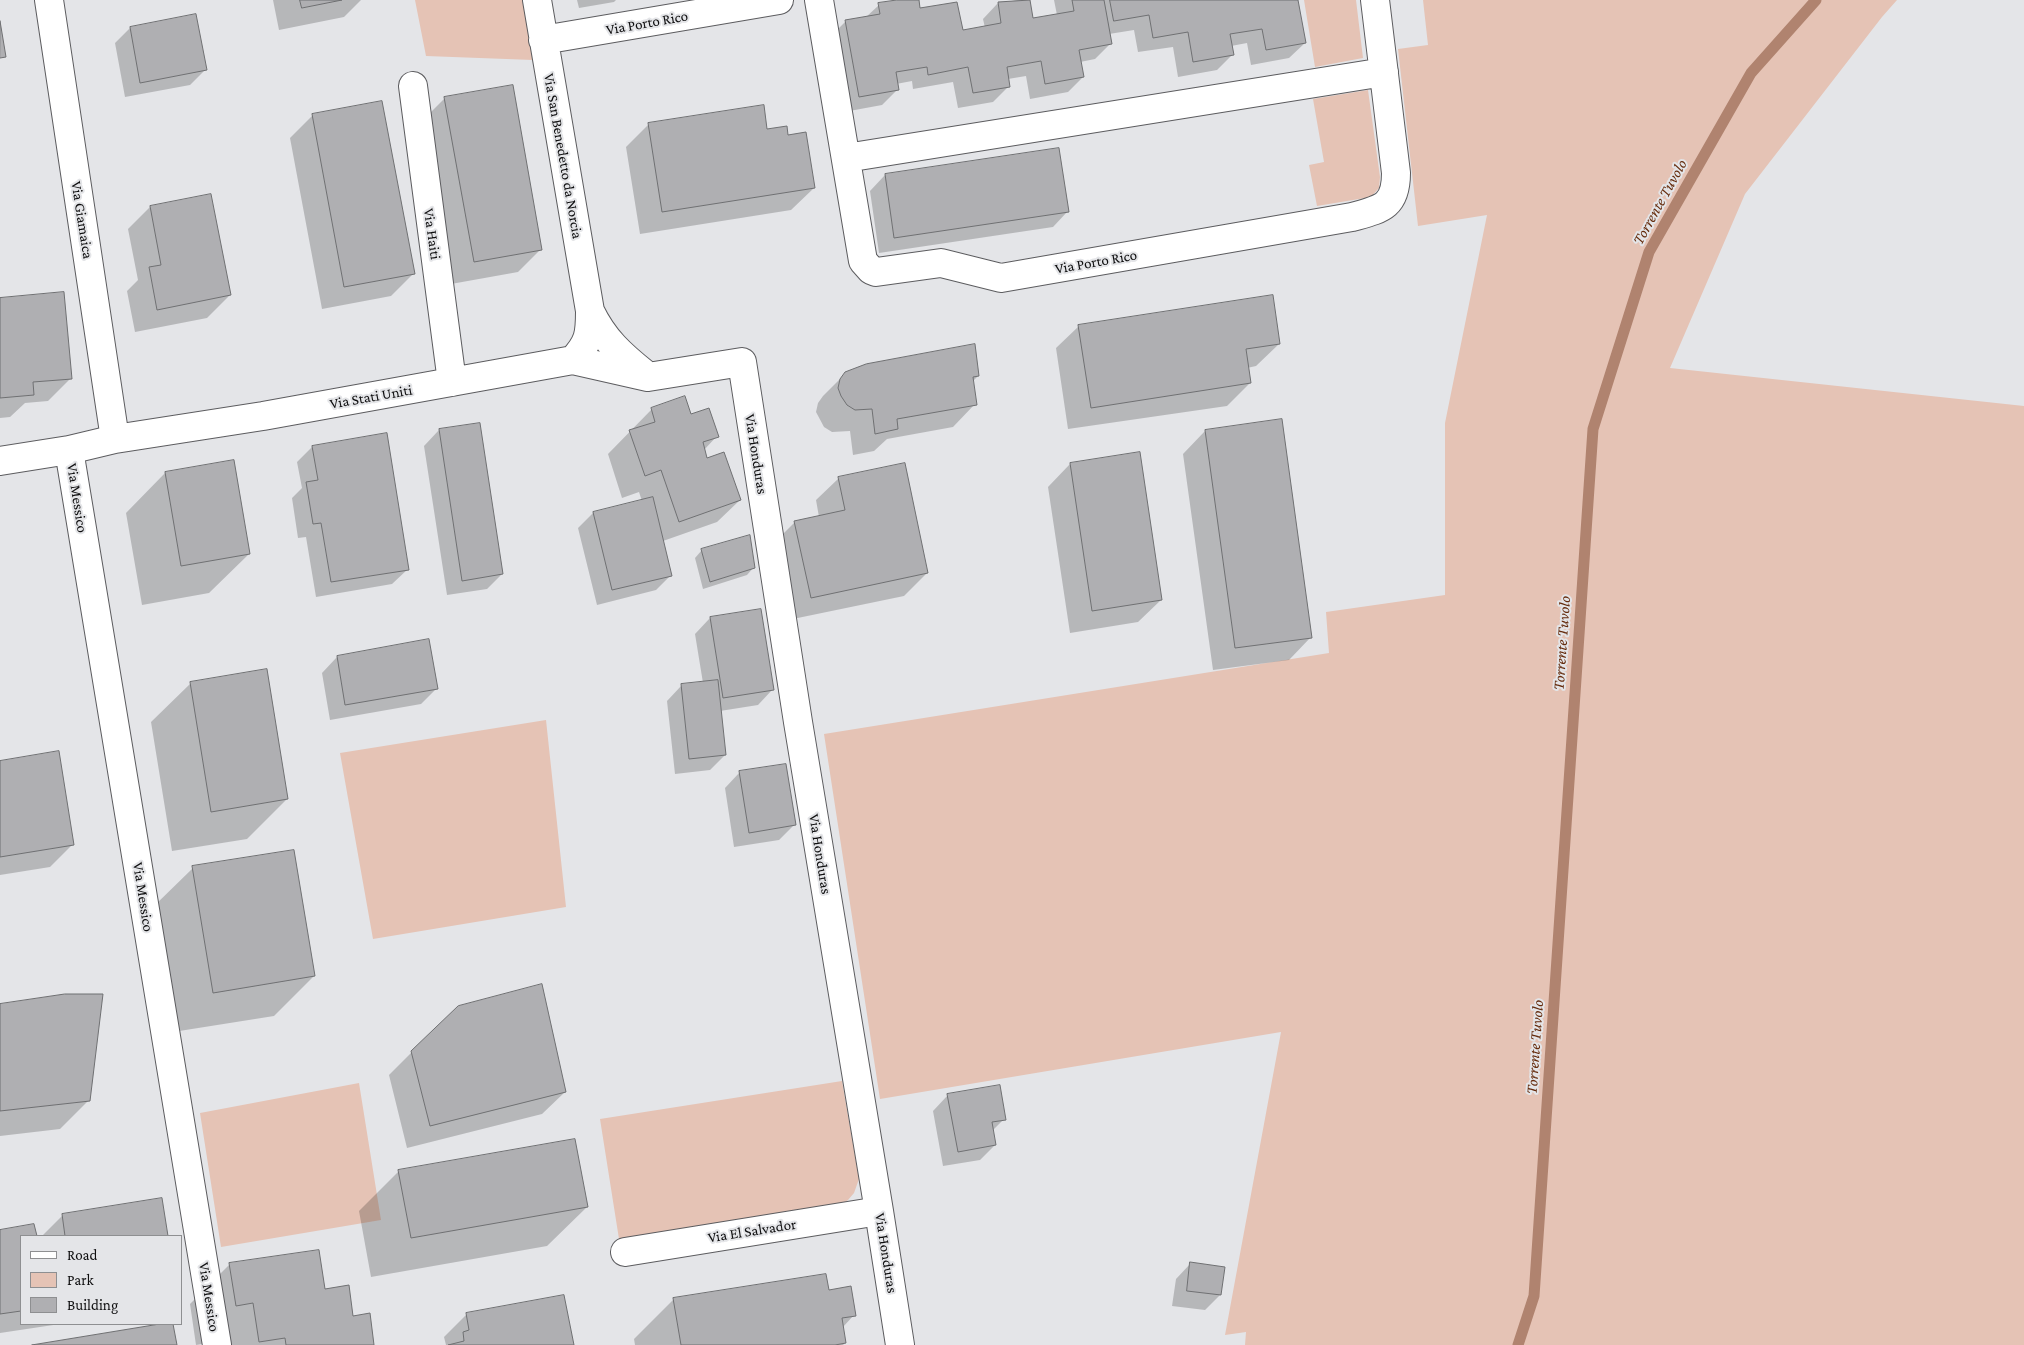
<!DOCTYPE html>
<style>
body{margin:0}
#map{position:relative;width:2024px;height:1345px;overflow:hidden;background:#e4e5e8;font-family:"Crimson Pro",serif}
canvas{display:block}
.legend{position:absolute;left:20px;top:1235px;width:162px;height:90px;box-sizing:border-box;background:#e4e5e8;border:1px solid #8e8f91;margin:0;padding:6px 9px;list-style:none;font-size:15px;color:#0e0e0f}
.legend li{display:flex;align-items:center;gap:10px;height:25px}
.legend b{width:25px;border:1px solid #8e8f91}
</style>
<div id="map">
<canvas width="2024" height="1345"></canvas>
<ul class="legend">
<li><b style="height:6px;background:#fff"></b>Road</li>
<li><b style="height:14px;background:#e5c3b5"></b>Park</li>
<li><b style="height:14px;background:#afafb2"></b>Building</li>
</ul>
</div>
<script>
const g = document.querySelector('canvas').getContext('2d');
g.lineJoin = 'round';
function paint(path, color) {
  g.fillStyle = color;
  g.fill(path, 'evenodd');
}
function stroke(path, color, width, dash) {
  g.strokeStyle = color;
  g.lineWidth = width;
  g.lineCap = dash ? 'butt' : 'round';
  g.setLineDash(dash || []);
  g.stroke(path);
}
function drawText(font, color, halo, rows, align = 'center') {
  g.font = font + ' "Crimson Pro",serif';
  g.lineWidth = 4;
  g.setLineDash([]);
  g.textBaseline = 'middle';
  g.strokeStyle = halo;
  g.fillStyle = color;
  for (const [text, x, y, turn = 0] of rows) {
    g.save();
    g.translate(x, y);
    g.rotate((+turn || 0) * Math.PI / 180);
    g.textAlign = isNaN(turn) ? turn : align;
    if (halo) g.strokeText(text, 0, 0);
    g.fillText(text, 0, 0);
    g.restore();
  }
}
paint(new Path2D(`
 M415,0H523L533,60L426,56Z
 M1304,0H1356L1363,58L1315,67Z
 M1423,0H1897L1882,17L1745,194L1670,368L2024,406V1345H1245L1246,1332L1225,1335L1281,1032L880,1099L824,734L1329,653L1326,612L1445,595V423L1487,215L1418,226L1398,49L1428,45Z
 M1368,90L1380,177L1379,188L1371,197L1317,206L1309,165L1324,162L1313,99Z
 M546,720L566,907L373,939L340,753Z
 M842,1081L859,1179L854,1193L848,1200L840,1206L807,1215L619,1239L600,1119Z
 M359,1083L381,1220L221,1247L200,1113Z`), '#e5c3b5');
paint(new Path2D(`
 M273,0H361L344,17L279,30Z
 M577,0H616L614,2L579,8Z
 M904,0H918L919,10L962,32L985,28L983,19L998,3L1018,0H1029L1032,20L1057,15L1054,0H1297L1305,43L1289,58L1251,65L1247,43L1231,46L1232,55L1217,70L1178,77L1173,47L1138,52L1134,30L1109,34L1110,44L1095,59L1080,62L1083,77L1068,92L1030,99L1026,76L1008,79L1009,86L993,102L958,108L953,82L913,89L912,81L896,84L897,90L882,105L844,112L830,37L845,22L865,18L879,5Z
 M130,28L205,70L190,85L125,97L115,43Z
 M445,98L541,249L518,272L451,284L422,121Z
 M313,115L414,273L391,296L322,309L290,138Z
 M649,124L766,131L787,137L814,188L791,210L640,234L626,147Z
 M885,175L1068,211L1053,227L879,253L870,191Z
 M150,207L230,295L207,318L135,332L127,291L138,280L128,229Z
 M0,299L71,378L48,401L25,403L10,417L0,418Z
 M1079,326L1279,344L1256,366L1247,368L1250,383L1227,406L1068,429L1056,348Z
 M846,373L978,376L972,382L975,404L953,427L887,439L874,451L853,455L850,431L832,432L824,427L816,412L818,403L823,396Z
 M652,409L691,415L717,436L704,450L707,459L740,500L717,522L663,541L671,575L656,590L597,605L578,528L593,513L642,501L639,492L622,498L608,454Z
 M439,430L502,574L487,589L447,595L424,446Z
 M1205,431L1311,637L1289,660L1213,670L1183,454Z
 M312,447L408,569L392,584L316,597L306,537L298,538L292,498L302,488L297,462Z
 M1070,464L1161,600L1138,622L1070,633L1048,487Z
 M165,473L249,554L209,593L142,605L126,513Z
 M839,478L927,573L904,596L788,620L772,545L795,522L819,517L816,500Z
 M702,550L754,567L747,575L703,589L695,558Z
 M710,618L773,689L758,705L720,711L725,755L710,770L675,774L667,701L682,685L703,683L695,634Z
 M428,641L436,689L421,704L330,720L322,673L337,657Z
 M191,683L287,799L247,839L172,851L151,722Z
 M0,763L73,844L50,867L0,875Z
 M740,772L794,825L779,840L734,847L725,788Z
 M193,868L314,976L274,1016L173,1032L153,907Z
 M0,1005L89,1100L60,1129L0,1136Z
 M412,1052L565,1092L542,1114L407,1148L389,1075Z
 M948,1095L1004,1119L992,1131L995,1145L980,1160L943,1166L933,1111Z
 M399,1171L587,1207L547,1246L371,1277L359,1211Z
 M161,1200L166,1236H42L63,1215Z
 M33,1226L35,1236H21V1324H60L0,1333V1231Z
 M1191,1263L1220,1295L1205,1310L1172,1306L1176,1279Z
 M230,1264L324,1290L352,1317L373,1345H214V1342L196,1345L190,1304Z
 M828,1291L854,1315L843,1327L845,1343L843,1345H635L634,1339L674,1299Z
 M467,1314L572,1345H446L444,1337Z`), '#0003');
stroke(new Path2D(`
 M1518,1345L1534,1296L1593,429L1649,252L1751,73L1816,0`), '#b0836f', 11);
const building = new Path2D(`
 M300,0H342L302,8Z
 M897,0H919L920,8L957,2L963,30L1001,23L998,2L1030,0L1033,18L1074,11L1072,0H1104L1112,44L1079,50L1084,77L1045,84L1041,61L1007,67L1010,87L973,93L968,67L928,75L927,67L896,72L899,90L859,97L845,20L880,14L878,3Z
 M1110,0H1298L1306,43L1266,50L1262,29L1230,34L1234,55L1193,62L1188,32L1153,38L1149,15L1114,21Z
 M196,14L207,70L140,83L130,27Z
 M0,21L6,57L0,58Z
 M513,85L542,250L474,262L444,97Z
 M382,101L415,274L344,287L312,114Z
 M764,105L767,129L787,126L788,135L806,132L815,188L662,212L648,123Z
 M1059,148L1069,212L894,238L885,174Z
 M211,194L231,295L157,310L149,267L161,265L150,206Z
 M64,292L72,379L33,382L34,395L0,398V298Z
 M1273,295L1280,344L1246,349L1251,383L1091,408L1078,325Z
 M975,344L979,376L973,377L977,405L897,419L898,429L875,434L872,409L855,410L847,405L841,396L838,388L840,379L845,372L866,364Z
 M685,396L691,414L709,408L719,437L703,442L707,458L724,452L741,500L679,522L661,470L645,476L629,430L655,422L651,408Z
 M1282,419L1312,638L1235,648L1205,430Z
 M480,423L503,574L462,581L439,429Z
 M387,433L409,570L331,582L321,523L313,524L306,482L318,480L312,446Z
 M1140,452L1162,600L1092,611L1070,463Z
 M234,460L250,554L181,566L165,472Z
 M905,463L928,573L811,598L794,521L845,510L838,477Z
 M653,497L672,576L612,590L593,512Z
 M750,535L755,568L710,582L701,549Z
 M761,609L774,690L723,698L710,617Z
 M429,639L438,689L345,705L337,656Z
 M267,669L288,799L211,812L190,682Z
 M718,680L726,755L689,759L681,684Z
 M59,751L74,845L0,857V761Z
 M786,764L796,825L749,833L739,771Z
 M294,850L315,976L213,993L192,866Z
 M542,984L566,1092L430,1126L411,1051L458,1006Z
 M65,994H103L90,1101L0,1111V1004Z
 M1000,1085L1006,1120L992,1122L996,1145L958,1152L947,1094Z
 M575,1139L588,1207L411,1238L398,1170Z
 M162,1198L168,1236H65L62,1214Z
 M34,1224L37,1236H21V1311L0,1314V1230Z
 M319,1250L325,1289L349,1285L353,1316L370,1313L374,1345H286L285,1338L259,1342L253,1303L236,1306L229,1263Z
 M1190,1262L1225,1267L1221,1295L1187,1291Z
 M826,1274L829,1290L851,1286L856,1316L842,1318L846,1343L835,1345H681L673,1298Z
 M564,1295L574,1345H448L464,1341L463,1332L469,1330L466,1313Z
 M160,1324H173L177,1345H32Z`);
paint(building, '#afafb2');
stroke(building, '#6f7072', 1);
const minor = new Path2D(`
 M49,0L115,439
 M537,0L590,311C590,334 589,343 573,360
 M819,0L863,261L871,270L876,272L941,263L1001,278L1352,217C1381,209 1396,207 1396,173L1375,0
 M543,40L779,0
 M413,86L452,382
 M846,158L1384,72
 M590,311C604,340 621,355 646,375
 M69,450L217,1345
 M0,461L69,450L115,439L263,416L573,360L648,377L742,362L798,722L879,1211L900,1345
 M625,1252L879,1211`);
stroke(minor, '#5c5c5f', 30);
stroke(minor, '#fff', 28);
drawText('15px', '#0e0e0f', '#e4e5e8', [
 ["Via Porto Rico",647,23,-10],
 ["Via San Benedetto da Norcia",563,156,80],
 ["Via Giamaica",82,220,81],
 ["Via Haiti",432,234,82],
 ["Via Porto Rico",1096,262,-10],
 ["Via Stati Uniti",371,397,-10],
 ["Via Honduras",756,454,81],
 ["Via Messico",77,498,81],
 ["Via Honduras",820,854,81],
 ["Via Messico",143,897,81],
 ["Via El Salvador",752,1231,-9],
 ["Via Honduras",886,1253,81],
 ["Via Messico",209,1297,81]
]);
drawText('italic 16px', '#652b0c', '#e4e5e8', [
 ["Torrente Tuvolo",1660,202,-61],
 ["Torrente Tuvolo",1562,643,-86],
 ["Torrente Tuvolo",1535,1047,-86]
]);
</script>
